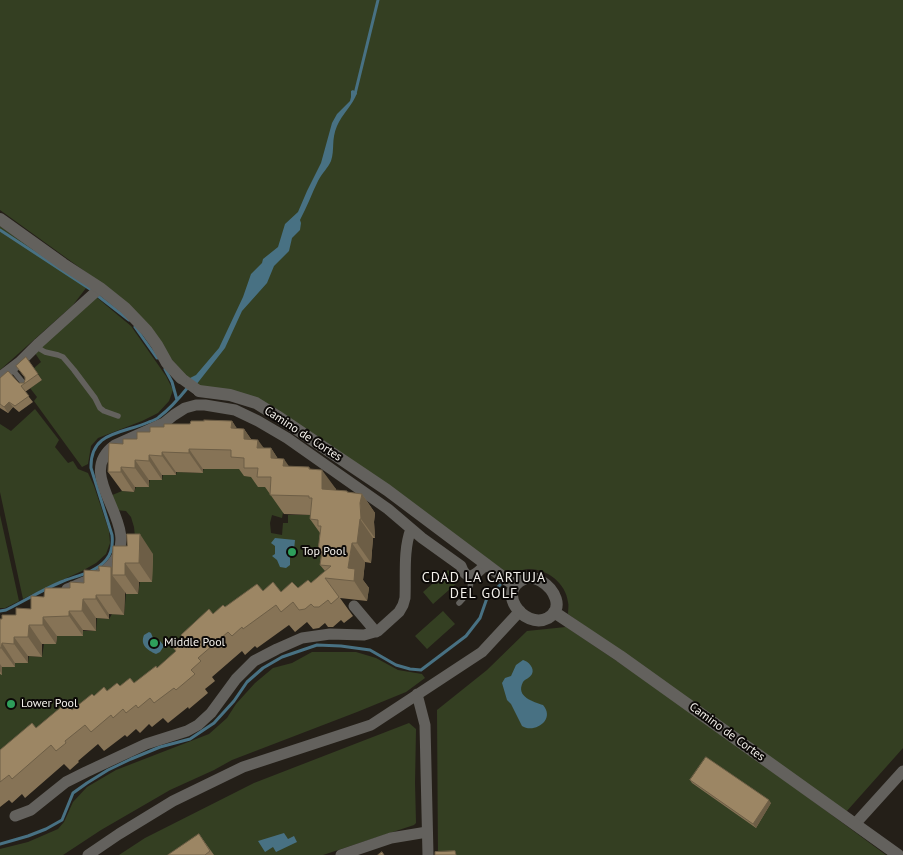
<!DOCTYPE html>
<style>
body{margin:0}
canvas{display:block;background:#241f18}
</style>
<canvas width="903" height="855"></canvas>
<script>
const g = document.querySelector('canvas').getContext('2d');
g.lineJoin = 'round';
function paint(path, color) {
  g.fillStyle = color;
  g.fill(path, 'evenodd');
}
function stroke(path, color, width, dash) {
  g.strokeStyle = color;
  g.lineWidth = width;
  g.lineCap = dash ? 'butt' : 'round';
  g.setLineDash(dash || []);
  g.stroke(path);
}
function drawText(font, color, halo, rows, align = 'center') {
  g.font = font + ' "PT Sans",sans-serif';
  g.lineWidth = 4;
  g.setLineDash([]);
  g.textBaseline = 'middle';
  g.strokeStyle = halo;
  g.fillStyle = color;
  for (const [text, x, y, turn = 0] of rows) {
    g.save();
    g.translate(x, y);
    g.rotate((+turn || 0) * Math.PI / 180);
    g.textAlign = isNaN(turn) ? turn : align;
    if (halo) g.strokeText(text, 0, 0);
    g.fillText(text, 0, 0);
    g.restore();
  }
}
paint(new Path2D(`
 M0,0H903V748L846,812L568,614C568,610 569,605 568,602C566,583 546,568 528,569C522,569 518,573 512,573C510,573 507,572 505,571L263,401L196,385L188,379L119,296L0,210Z
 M0,226L42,255L86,288L73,305L0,370Z
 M95,296L131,326L166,376L173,390L169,401L158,413L142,421L98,438L91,446L88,464L82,467L34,401L37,397L30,388L42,380L34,368L41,362L35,353Z
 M35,409L59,440L55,447L68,463L73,461L78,469L88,473L94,486L109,531L110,543L106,554L96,563L82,571L49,586L23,599L0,492V424L11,431Z
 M217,468C226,468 238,467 246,470C263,477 274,492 284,507L282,518L272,515L270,523L271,533L282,535L283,523H288V515H322L328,582L0,776V674H2V667H15V663H28L29,656L42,657L44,644H56L57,636H82L83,631H96L97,618L109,619L112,614L124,615L126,594H138L140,582L134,527L131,517L126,511L116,510L110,496L122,491L134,492L136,487H148L150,480H162L163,475H176L177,472L202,473L204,469H216Z
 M0,515L19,601L5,608H0Z
 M448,570L458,582L433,604L423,592Z
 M443,611L455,624L427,649L415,636Z
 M566,627L636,674L787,782L886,855H438L437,710L487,670L527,631Z
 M312,652H356L376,658L398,670L422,674L425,678L406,692L357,712L232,760L214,770L170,790L101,830L63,855H0V849L28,842L58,829L64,822L73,802L87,787L116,770L209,734L227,718L236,704L255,683L273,668L292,663Z
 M409,723L416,729L415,783L416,823L414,825L323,855H119L145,838L254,783Z`), '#343f22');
paint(new Path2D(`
 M353,90L357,93C353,105 342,114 337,126C331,140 335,149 331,161C328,168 322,173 318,181C312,193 307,207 300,220L301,223L300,230L292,238L289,251L274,266L267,283L242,311L225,348L196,385L188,379L196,375L219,348L243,297L251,274L262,263L263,259L278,247L285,224L298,212L307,191L321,163L332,123L337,114L350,101L351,97V91Z
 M275,538L295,540L294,550L290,555V565L286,568L280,567L277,560L272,556L275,554V546L271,543Z
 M149,632L151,633L153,638L160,641L164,646L160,652L156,654C147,650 140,645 144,635Z
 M523,660C528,661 535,668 532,674C530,678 525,679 523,682C515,697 534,702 543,705C556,720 534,734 522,726L511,704L507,700L502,683L505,678L511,676L516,665Z
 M284,833L288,839L294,836L297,842L276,852L273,847L265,852L258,841Z`), '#487183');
stroke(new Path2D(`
 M355,94L378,0
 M0,230L90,289
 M98,296L129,320
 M135,327L157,358
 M165,369L172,382L177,400
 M0,611L6,610C24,601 42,590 61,582C75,576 95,573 106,560C112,553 113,544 112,535L91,468C90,431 122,434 149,422C152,421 157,419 159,417C170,409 181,396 189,386
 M0,844L28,836L46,829L62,820L73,793L87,783L108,770L131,759L160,747L190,739L214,723L234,701L247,682L263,668L282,657L317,645L341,646L370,650L396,665L410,669L421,670L466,636L480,618L487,598L500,585`), '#487183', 3);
stroke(new Path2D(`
 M35,346L45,352L58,355L63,357L74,370L95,398L100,408L104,411L118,416
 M12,369L25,385
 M459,603C469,593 472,591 470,576`), '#63615d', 5.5);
stroke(new Path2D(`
 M0,377L20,362L39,343L100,288
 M181,378L199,391
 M67,589C81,583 100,577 111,565C147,525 70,477 115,445L164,423L174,415L185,408L196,405H205L235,410L258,421L287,438L388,509L422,538L461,566C467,584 478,573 486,564
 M354,606L376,632
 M417,694L425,725L428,855
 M15,816L31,810L66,782L86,772L146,744L187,731L198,725L211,713L236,679L254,661L277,649L302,638L330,634L364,635L378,631L399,612L403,605L405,598C406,575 403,550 411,529
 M855,824L903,771
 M88,855L119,834L173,801L243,767L371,725L482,652L520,611
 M341,855L391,838L427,832`), '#63615d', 11);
stroke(new Path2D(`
 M0,219L63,264L100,288L125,308L147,331L157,345L167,363L181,378
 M199,391L230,395L256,403L277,416L387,490L507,580L515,585
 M530,577C534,578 538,579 541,581C554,589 565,608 548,618C524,631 491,587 530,577Z
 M554,612L620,656L898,855`), '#63615d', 12);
paint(new Path2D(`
 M26,357L42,380L25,392L33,402L19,412L13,407L8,413L0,408V378L19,383H24L25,380V378L16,366Z
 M232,421L237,429H244L251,439L264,448H271L278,459L289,467L311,469L336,489V490L349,493L362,494L375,513L374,522L375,538H373L371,563L365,562L363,580L369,588L367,601L340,598L353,616L344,623L341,620L333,627H328L325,623L319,628L313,629L307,622L295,632L289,625L257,648L255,646L245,655L242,651L212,677L215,681L205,689L208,693L189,709L188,707L168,723L163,718L152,727L149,724L140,733L136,729L127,737L125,735L104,751L98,744L78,761L79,762L70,770L64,764L25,798L22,794L12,803L9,800L0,807V750L36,728L72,710L94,696L120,686L134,683L157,668L176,652L173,647L183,639L181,635L213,614L225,607L263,591L281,592L298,588L311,583L325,571L320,565L321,556L318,551L320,533L310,519L311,515L284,514L265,487H258L251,477L244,476L239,469H203V473L176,472V475H162V480H149V487H135L134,492L122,491L108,472L123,444L137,439L150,432L164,427Z
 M113,546L153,554L152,582H139L138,594H126L125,592L124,615L109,614V619L96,618V631L83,630V636H57L56,644H42V657L28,656V663H15V667H2V675L0,674V619H2L16,615L31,609L44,597L84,583L99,571L111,567L112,568Z
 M690,780L771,803L756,828L692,783Z
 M199,834L214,855H168Z`), '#867356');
paint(new Path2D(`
 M9,402L13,407L8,413L4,407Z
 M232,421L244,439V429L257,448L258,440L271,458V448L284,468L245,448L231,428Z
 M189,449L203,469V473L189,453Z
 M162,452L176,472V475L162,456Z
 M149,455L162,475V480L149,461Z
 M284,459L297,478L283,466Z
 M135,460L149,480V487L135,468Z
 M121,467L135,487L134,492L121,472Z
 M309,467L322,485V470L336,489L335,508L309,469Z
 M347,491L361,510L360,503L362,494L375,513L374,522L375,538L361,519L347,492Z
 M360,519L373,538L371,563L357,543Z
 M140,534L153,554L152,582L139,563Z
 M352,543L365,562L363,580L369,588L367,601L354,581L348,568Z
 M125,563L139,582L138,594L125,575Z
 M111,567L117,575H112L125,592L124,615L111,595Z
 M96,595L109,614V619L96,599Z
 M83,599L96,618V631L82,611Z
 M69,611L83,630V636L69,616Z
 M43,617L57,636L56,644L43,625Z
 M29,625L42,644V657L28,637Z
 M14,637L28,656V663L14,644Z
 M2,643L15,663V667L1,648Z
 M0,664L2,667V675L0,671Z
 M769,800L771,803L756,828L753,824Z`), '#6d5e46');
const building = new Path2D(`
 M26,357L38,374L21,386L29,396L15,406L9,402L4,407L0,404V378L8,371L19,383H24L25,380V377L16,366Z
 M204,420L232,421L231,428L244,429V439L258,440L257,448H271V458L284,459L283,466L309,467V469L322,470V489L347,491V492L362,494L360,503L361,519H360L357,543H352L348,568L355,569L354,581L325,578L339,597L331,604L328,600L319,607H314L311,604L305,609L299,610L293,602L281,612L276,605L243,629L242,627L232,636L228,632L198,658L201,661L191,670L195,674L176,690L174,688L154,703L150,698L138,708L136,705L126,713L123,709L113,718L111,715L91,732L85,725L65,741L66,743L56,751L51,745L12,779L9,775L0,782V750L32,723L36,728L66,703L72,710L92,694L94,696L104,687L107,691L117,683L120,686L130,678L134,683L156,666L157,668L176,651L173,647L184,639L181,635L209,609L213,614L223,605L225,607L257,584L263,591L273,582L281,592L292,582L298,588L308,580L311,583L331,566L320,565L322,552L318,551L321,526H318V520L310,519L312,498H309V496L270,495L271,477H257L258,468H244V458L231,457V450L189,449V453L162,452V456L149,455V461L135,460V468L121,467V472H108L109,443L123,444V439H137V432H150V427H164V424H190L191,421H204Z
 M127,534H140L139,563H125V575H112L113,546H127Z
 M99,566L111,567V595H96V599H83L82,611H69V616L43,617V625H29L28,637H14V644L2,643L1,648H0V619H2V615H16V608L31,609V596L44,597L45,588H70V582L84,583V570L99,571Z
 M706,757L769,800L753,824L690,780Z
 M199,834L210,851L205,855H168Z
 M455,851L456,855H435V852Z
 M382,852L384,855H378Z`);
paint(building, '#9c8664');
stroke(building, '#6d5e46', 1);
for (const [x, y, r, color] of [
 [292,552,5,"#2e9e5b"],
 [154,643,5,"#2e9e5b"],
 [11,704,5,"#2e9e5b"]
]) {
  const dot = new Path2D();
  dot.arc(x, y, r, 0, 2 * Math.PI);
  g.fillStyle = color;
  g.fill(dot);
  stroke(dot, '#0c0907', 2);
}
drawText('12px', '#f4f1ec', '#0c0907', [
 ["Camino de Cortes",303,434,33],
 ["Camino de Cortes",727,732,36]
]);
drawText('12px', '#f4f1ec', '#0c0907', [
 ["Top Pool",302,552],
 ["Middle Pool",164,643],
 ["Lower Pool",21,704]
], 'left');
g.letterSpacing = '1px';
drawText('14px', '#f4f1ec', '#0c0907', [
 ["CDAD LA CARTUJA",484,578],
 ["DEL GOLF",484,594]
]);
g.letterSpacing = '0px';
</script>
